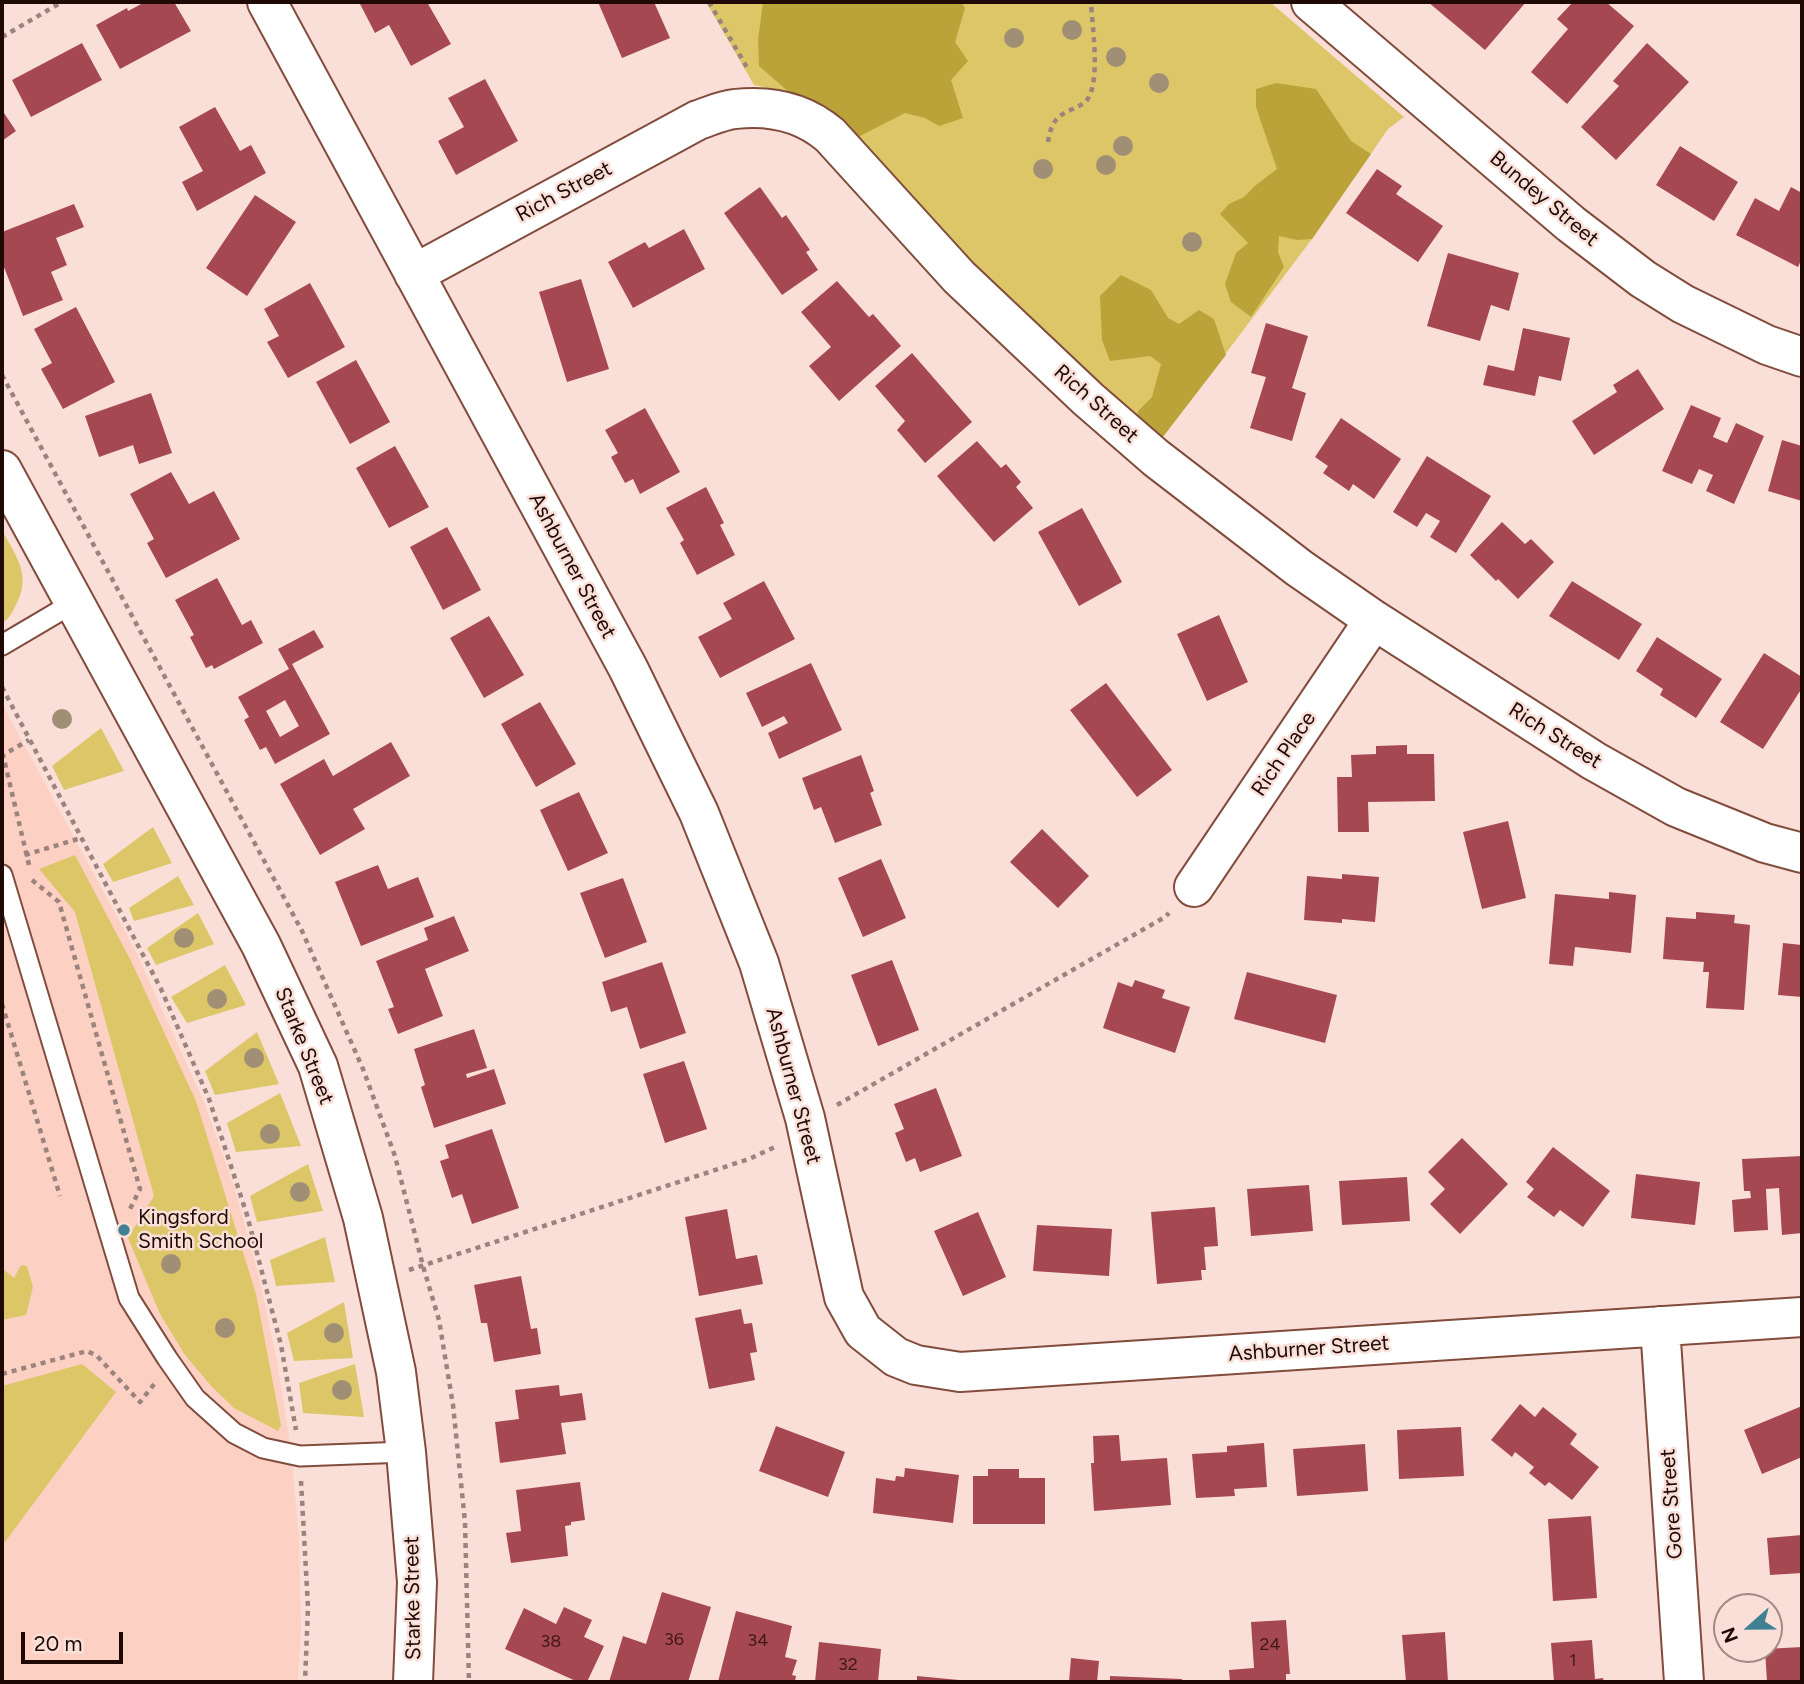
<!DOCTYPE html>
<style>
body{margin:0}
#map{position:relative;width:1804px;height:1684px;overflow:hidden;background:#fadfd8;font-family:Figtree,sans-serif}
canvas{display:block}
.frame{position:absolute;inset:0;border:4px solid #1e0905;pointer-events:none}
.north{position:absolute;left:1713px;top:1593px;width:70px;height:70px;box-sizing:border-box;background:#fadfd8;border:2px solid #a28984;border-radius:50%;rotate:249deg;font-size:19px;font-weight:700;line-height:28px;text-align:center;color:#1e0905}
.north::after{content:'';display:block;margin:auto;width:24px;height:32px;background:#3f8192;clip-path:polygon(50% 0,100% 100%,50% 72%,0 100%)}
.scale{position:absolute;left:21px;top:1632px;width:102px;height:32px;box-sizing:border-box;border:4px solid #1e0905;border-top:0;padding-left:9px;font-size:21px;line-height:24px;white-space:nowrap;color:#1e0905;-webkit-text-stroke:5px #fadfd8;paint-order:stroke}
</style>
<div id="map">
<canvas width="1804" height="1684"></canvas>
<div class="frame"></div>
<div class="north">N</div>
<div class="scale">20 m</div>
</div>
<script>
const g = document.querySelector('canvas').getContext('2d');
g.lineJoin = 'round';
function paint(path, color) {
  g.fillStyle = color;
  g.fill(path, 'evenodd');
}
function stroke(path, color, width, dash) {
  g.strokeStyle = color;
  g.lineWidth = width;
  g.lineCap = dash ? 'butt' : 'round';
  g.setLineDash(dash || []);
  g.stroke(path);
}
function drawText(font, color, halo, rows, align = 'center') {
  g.font = font + ' Figtree,sans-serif';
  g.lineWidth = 5;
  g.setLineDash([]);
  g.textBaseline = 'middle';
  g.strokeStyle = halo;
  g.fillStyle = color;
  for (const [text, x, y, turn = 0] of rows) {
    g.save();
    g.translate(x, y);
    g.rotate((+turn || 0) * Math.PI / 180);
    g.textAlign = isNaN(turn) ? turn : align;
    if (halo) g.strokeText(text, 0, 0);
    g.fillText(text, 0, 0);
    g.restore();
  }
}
paint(new Path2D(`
 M2,704L135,950L204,1102L234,1186L258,1273L277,1361L291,1450L299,1539L301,1629L298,1682H2Z`), '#fcd1c4');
paint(new Path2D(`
 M706,2H1270L1404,117L1388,129L1312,239L1159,442L790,93L754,85Z
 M2,530C16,557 32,574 16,605C12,612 10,619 2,622Z
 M101,728L124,771L64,790L52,766Z
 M153,827L172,863L113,882L103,864Z
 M75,855L131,961L196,1101L256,1294L281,1425L278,1431L234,1408L212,1387L185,1355L160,1314L128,1238L154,1196L75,912L39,869Z
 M178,876L194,905L134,921L129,908Z
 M198,913L214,944L156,965L147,948Z
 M225,965L246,1005L187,1023L171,997Z
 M257,1032L279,1084L215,1095L205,1071Z
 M280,1093L301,1146L236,1152L227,1123Z
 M308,1164L323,1211L257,1222L250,1196Z
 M325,1237L335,1282L276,1286L270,1260Z
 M21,1265L27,1266L33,1287L26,1315L2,1320V1274L4,1270L14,1278Z
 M344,1302L353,1358L294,1361L287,1333Z
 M82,1364L116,1392L2,1546V1386Z
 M355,1364L364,1417L303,1413L299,1383Z`), '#ddc668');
paint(new Path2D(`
 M763,2H961L965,8L955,42L968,61L951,80L963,118L939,126L925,118L905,113L856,138L832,118L790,93L759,66L758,40Z
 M1276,83L1316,89L1351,141L1371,154L1312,239L1297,240L1279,236L1278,252L1284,267L1251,317L1231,302L1225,284L1236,253L1248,243L1220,214L1229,204L1244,197L1256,185L1277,169L1256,107V89Z
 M1121,275L1151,290L1168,318L1179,324L1199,310L1214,319L1226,355L1159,442L1137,424L1138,411L1152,397L1161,364L1150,356L1110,361L1102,340L1100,296Z`), '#bba33a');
paint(new Path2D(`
 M145,2H174L191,31L120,69L96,25L127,8L128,11Z
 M359,2H427L451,44L411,66L389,25L375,33Z
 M598,2H654L670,38L622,58Z
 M1428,2H1526L1485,50Z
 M1573,2H1606L1634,26L1567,104L1531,72L1568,29L1557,19Z
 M82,43L102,80L31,117L12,80Z
 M1647,43L1689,82L1616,160L1581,127L1619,86L1613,81Z
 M485,79L518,141L456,175L438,141L464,127L448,98Z
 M215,107L240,151L251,145L266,173L197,211L182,182L203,171L179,127Z
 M2,110L16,131L2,141Z
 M1680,146L1738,182L1714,221L1656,185Z
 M1377,169L1402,186L1396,194L1443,226L1418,262L1346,213Z
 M760,187L782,218L786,215L810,250L806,252L818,270L782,295L724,213Z
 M1791,187L1802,193V258L1798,267L1736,235L1755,198L1779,211Z
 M255,195L296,222L247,296L206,268Z
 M74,204L84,227L56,238L67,265L51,272L63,300L23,316L2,262V232Z
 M684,229L705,269L633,308L608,262L645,242L649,248Z
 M1448,253L1519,273L1509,311L1491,305L1480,341L1427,326Z
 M581,279L609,369L567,382L539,292Z
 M837,281L869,317L873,314L901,346L839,401L809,366L831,347L801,312Z
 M310,283L345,347L288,378L267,342L279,336L264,309Z
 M76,307L115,382L63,409L41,369L52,363L34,329Z
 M1266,323L1308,336L1292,388L1306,393L1292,441L1250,428L1266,377L1251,373Z
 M1523,328L1570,338L1561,381L1539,376L1535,396L1483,385L1488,365L1514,371Z
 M912,353L972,422L925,463L897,430L905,421L875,386Z
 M356,360L390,422L350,444L316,382Z
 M1638,369L1664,409L1594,455L1572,421L1617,392L1613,385Z
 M151,393L172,453L139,464L133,445L99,457L85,416Z
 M1691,405L1721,418L1713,437L1727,443L1736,423L1764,436L1734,504L1706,491L1713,475L1699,469L1692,484L1662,471Z
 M645,408L680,472L640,494L633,479L625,483L611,457L618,453L605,430Z
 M1341,418L1401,459L1374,499L1353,484L1349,491L1323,473L1328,466L1315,457Z
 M1782,440L1802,446V501L1768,491Z
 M977,441L1001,468L1006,464L1021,482L1016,487L1033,508L994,542L937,476Z
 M395,446L429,507L389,528L356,468Z
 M1427,456L1491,496L1456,553L1430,537L1440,521L1426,513L1417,527L1393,512Z
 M171,472L189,504L214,491L240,539L166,578L147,543L154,539L130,494Z
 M706,487L724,523L720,525L735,555L697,575L680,543L684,540L666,508Z
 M1082,508L1122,582L1079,606L1038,532Z
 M1502,522L1525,544L1531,539L1554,562L1518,599L1498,579L1496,581L1470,555Z
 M447,527L481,590L443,610L410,547Z
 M217,578L242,625L251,620L263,643L214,669L212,665L206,668L190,637L194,635L175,600Z
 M764,581L795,639L720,678L698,637L732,619L723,603Z
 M1572,581L1642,624L1619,660L1549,616Z
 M1219,615L1248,682L1207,701L1177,634Z
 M489,616L524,675L484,698L450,638Z
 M314,630L324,647L292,664L330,734L275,764L266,747L260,750L244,720L249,717L238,697L289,669L278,649ZM285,700L299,726L280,737L266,711Z
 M1657,637L1722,679L1696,718L1660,695L1663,689L1636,671Z
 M1764,653L1802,677V688L1763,749L1720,722Z
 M811,663L842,730L779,759L768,733L788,723L784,716L762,727L746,693Z
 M1106,683L1172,770L1137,797L1070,710Z
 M540,702L576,764L536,787L501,724Z
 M391,742L410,776L353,809L365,829L320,855L280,784L324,759L333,776Z
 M1407,745V754H1434L1435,801L1368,802L1369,832H1338L1337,777H1352L1351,755L1376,754V746Z
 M861,755L874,791L870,793L882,825L835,843L821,807L814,810L802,778Z
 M579,792L608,853L568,871L540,810Z
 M1508,821L1526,898L1482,909L1463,832Z
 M1042,829L1089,876L1058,908L1010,862Z
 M881,859L906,918L863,937L838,878Z
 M378,865L388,889L418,877L434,917L361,946L335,882Z
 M1342,874L1379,877L1375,922L1342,919V923L1304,920L1307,876L1342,879Z
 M623,878L647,942L605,958L580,893Z
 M1609,892L1636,895L1631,953L1575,947L1573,966L1549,964L1555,894L1609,899Z
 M1696,912L1735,915L1734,923L1750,925L1744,1010L1706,1008L1709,972H1703L1704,962L1663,959L1666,917L1696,919Z
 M454,916L469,951L425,969L443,1016L398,1034L388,1009L394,1007L376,961L428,940L424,928Z
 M1783,943L1802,945V997L1778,995Z
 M892,960L919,1030L878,1046L851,975Z
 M662,962L686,1033L640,1049L627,1007L611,1012L602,982Z
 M1247,972L1337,995L1325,1043L1234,1019Z
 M1135,980L1165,990L1162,998L1190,1007L1175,1053L1103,1028L1118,982L1132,987Z
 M474,1029L487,1068L466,1074L467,1078L494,1069L506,1104L434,1128L421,1087L425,1085L414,1049Z
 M684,1061L707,1129L665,1143L643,1074Z
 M936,1088L962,1156L920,1172L915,1158L906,1162L895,1133L904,1129L894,1104Z
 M492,1129L519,1208L472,1224L462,1194L452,1198L440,1161L449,1158L445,1145Z
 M1462,1138L1508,1184L1460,1234L1430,1204L1445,1189L1428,1172Z
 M1553,1147L1610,1191L1583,1227L1560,1210L1554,1217L1527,1197L1534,1189L1526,1182Z
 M1802,1156V1233L1782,1235L1779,1188L1766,1189L1768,1230L1734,1232L1732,1200L1751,1198L1750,1191H1744L1742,1159Z
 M1636,1174L1700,1182L1695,1225L1631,1218Z
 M1407,1177L1410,1221L1342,1225L1339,1181Z
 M1309,1185L1313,1231L1251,1236L1247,1189Z
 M1215,1207L1218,1246L1204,1247L1206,1270H1201L1202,1280L1157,1284L1151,1212Z
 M727,1209L736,1259L757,1255L763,1284L699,1296L685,1217Z
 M978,1212L1006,1277L963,1296L934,1231Z
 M1037,1225L1112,1229L1109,1276L1033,1271Z
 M521,1276L531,1329L537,1328L541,1354L494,1362L487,1323H481L474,1285Z
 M741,1309L744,1324L752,1323L757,1352L750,1353L755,1380L709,1389L695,1318Z
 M559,1385L560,1396L582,1393L586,1420L561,1423L566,1454L500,1463L495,1422L519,1419L515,1390Z
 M1520,1404L1535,1417L1543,1407L1577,1434L1570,1444L1599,1467L1572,1500L1549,1482L1545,1486L1529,1473L1534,1467L1515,1452L1512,1457L1491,1440Z
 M1802,1406V1457L1762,1474L1744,1430Z
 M776,1426L845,1452L828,1497L759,1471Z
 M1461,1427L1464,1476L1399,1479L1397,1430Z
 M1119,1435L1121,1461L1167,1458L1171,1505L1094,1511L1091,1463H1094L1093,1436Z
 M1264,1443L1267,1487L1234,1489L1235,1496L1196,1498L1192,1454L1227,1452V1446Z
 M1365,1444L1368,1491L1297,1496L1293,1449Z
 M905,1468L959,1475L953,1523L873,1513L876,1478L895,1481L896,1476L904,1477Z
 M988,1469H1019V1478H1045V1524H973V1476H988Z
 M580,1482L585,1520L571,1522V1525L565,1526L568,1556L511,1563L506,1533L521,1531L516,1490Z
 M1591,1516L1597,1598L1553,1601L1548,1519Z
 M1802,1535V1573L1770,1575L1767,1538Z
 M662,1592L711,1607L688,1682H609L623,1636L646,1644Z
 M564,1607L592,1620L584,1637L604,1646L587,1682H578L505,1649L524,1608L556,1624Z
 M736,1611L792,1626L785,1657L797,1660L792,1675L796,1676L795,1682H718Z
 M1286,1620L1290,1674H1286V1682H1230L1229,1670L1254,1668L1251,1622Z
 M1445,1632L1448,1682H1406L1402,1635Z
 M1592,1640L1595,1679L1603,1678L1604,1682H1554L1551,1643Z
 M819,1642L881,1649L878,1682H815Z
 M1802,1647V1682H1767L1765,1649Z
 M1071,1658L1099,1661L1097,1682H1069Z
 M917,1676L959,1680V1682H917Z
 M1110,1676L1182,1679V1682H1110Z`), '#a64852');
const service = new Path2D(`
 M2,645L75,602
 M2,875L129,1298L167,1358L195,1398L234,1433L263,1448L300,1456L406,1452`);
const minor = new Path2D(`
 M267,2L628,668L699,813L759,963L805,1118L844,1297L863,1331L896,1357L916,1365L960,1372L1802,1317
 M1311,2L1571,224L1643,279L1683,304L1767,345L1802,357
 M414,274L698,120C710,116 723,110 735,109C770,105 803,112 830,135L959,277L1088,399L1156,458L1299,568L1374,620L1594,761L1676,807L1765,843L1802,853
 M1194,887L1374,620
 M1660,1326L1684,1682`);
const tertiary = new Path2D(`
 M2,470L261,945L318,1066L363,1218L396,1372L406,1452L417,1582L413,1682`);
stroke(service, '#824c3d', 23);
stroke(minor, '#824c3d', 42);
stroke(tertiary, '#824c3d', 42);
stroke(new Path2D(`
 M709,2L749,71
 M2,37L62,2
 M1048,142C1051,124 1055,116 1073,109C1078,106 1083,105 1087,100C1101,81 1092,26 1091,2
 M2,375L302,931L363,1069L395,1156L423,1266L439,1320L453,1405L465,1522L469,1682
 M2,687L161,989L209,1099L247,1215L281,1345L296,1430
 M25,855L81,838
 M29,865L3,755L29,740
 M32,880L59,902L140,1189L130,1209
 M2,1004L60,1196
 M837,1105L1165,917L1169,913
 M409,1270L749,1159L775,1147
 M2,1374L87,1351L97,1356L140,1402L155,1383
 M301,1481L308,1607L305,1682`), '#9c837e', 4.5, [5, 5]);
stroke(service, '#fff', 19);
stroke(minor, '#fff', 38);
stroke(tertiary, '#fff', 38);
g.fillStyle = '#a08f74';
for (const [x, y] of [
 [1072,30],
 [1014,38],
 [1116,57],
 [1159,83],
 [1123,146],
 [1106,165],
 [1043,169],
 [1192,242],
 [62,719],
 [184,938],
 [217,999],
 [254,1058],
 [270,1134],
 [300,1192],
 [171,1264],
 [225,1328],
 [334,1333],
 [342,1390]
]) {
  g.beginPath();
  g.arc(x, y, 10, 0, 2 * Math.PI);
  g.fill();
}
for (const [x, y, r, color] of [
 [124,1230,7,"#3f8192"]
]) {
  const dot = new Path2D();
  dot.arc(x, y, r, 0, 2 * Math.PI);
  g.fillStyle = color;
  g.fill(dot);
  stroke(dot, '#fadfd8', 2.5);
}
drawText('18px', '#401918', null, [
 ["36",674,1640],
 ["34",758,1641],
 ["38",551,1642],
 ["24",1270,1645],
 ["1",1573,1661],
 ["32",848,1665]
]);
drawText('21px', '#1e0905', '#fadfd8', [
 ["Rich Street",564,192,-28],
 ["Bundey Street",1544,199,40],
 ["Rich Street",1096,404,42],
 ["Ashburner Street",572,566,62],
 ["Rich Street",1555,736,32],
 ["Rich Place",1284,754,-56],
 ["Starke Street",304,1046,68],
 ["Ashburner Street",793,1086,75],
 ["Ashburner Street",1309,1349,-4],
 ["Gore Street",1672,1504,-94],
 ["Starke Street",413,1598,-91]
]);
drawText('21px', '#1e0905', '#fadfd8', [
 ["Kingsford",138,1218],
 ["Smith School",138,1242]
], 'left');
</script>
